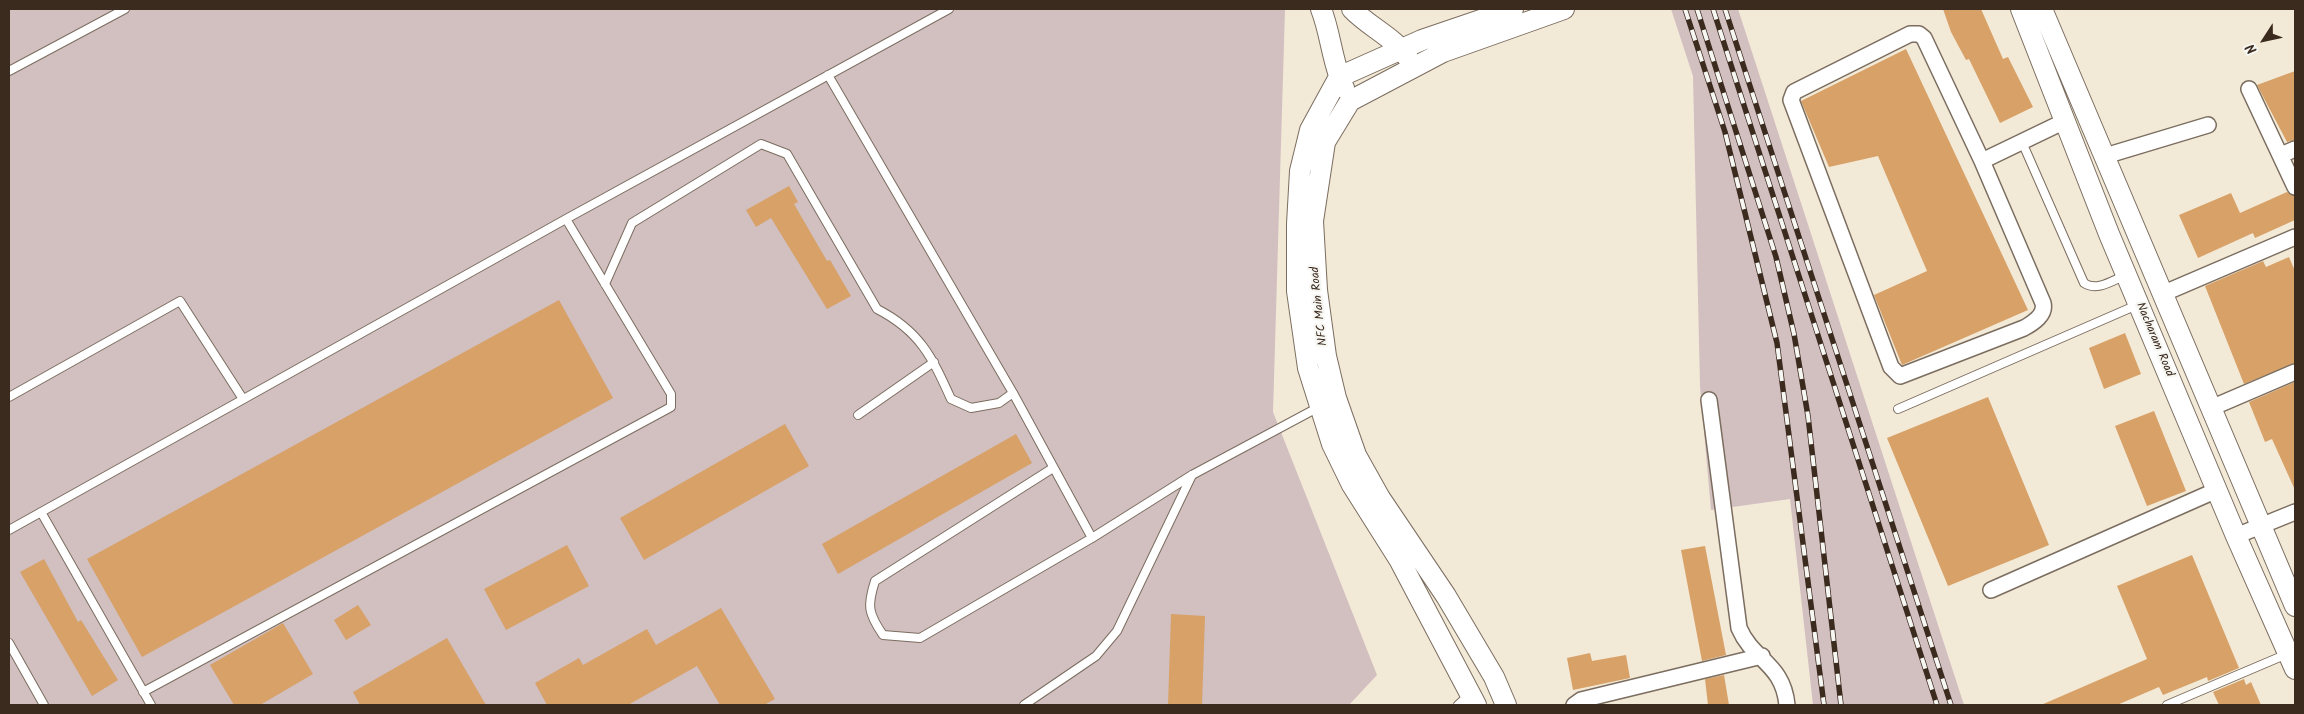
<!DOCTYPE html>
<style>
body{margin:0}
#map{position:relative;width:2304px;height:714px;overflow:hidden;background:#f3e9d7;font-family:Kalam,sans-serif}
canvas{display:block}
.frame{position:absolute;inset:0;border:10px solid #3b2a1e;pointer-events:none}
.north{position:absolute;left:2239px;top:15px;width:50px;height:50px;-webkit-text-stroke:4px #f6f6f2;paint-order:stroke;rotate:235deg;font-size:14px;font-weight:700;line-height:20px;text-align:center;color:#3b2a1e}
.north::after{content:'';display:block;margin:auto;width:18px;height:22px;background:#3b2a1e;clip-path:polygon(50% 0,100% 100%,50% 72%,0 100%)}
</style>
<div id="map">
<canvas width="2304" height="714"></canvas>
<div class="frame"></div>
<div class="north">N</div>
</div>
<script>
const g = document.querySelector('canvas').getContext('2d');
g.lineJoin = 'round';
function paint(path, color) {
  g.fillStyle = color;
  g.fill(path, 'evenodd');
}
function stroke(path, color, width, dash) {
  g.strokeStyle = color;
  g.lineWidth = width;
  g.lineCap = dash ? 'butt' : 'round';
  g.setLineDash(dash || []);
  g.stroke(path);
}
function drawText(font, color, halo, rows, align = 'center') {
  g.font = font + ' Kalam,sans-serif';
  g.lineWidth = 4.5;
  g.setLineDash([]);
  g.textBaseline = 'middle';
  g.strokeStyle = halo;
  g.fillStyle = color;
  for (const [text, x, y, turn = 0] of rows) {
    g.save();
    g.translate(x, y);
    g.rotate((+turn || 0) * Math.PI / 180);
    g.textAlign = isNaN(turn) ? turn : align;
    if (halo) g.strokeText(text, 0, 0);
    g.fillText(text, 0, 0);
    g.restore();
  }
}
paint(new Path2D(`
 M9,9H1285L1273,412L1377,675L1349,705H9Z
 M1671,9H1738L1964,705H1813L1790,499L1711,510L1700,386L1693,76Z`), '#d2bfc0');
paint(new Path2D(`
 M1943,9H1981L2003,59L2008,57L2033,107L2000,123L1969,59L1966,60L1951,32Z
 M1906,49L2028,310L1902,365L1874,295L1927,271L1878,156L1829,167L1801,101Z
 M2295,71V140L2287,142L2257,85Z
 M789,186L798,202L794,204L827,261L830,260L851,296L827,309L771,218L756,227L746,210Z
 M2287,192L2295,196V220L2255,238L2253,233L2198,258L2179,215L2231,193L2240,213Z
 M2289,257L2295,271V363L2244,384L2205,286L2263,261L2266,267Z
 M559,300L613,398L142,657L87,559Z
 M2125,333L2141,374L2104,389L2089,348Z
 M2295,382V490L2272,439L2265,442L2249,402Z
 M1988,397L2049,545L1948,586L1887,438Z
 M2154,411L2186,491L2147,506L2115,426Z
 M785,424L809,466L644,560L620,518Z
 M1016,434L1032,463L838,574L822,544Z
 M567,545L589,586L506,630L484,589Z
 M1705,546L1726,655L1702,661L1681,550Z
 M2192,555L2239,668L2208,681L2207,677L2163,695L2159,687L2117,705H2041L2147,659L2117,586Z
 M44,559L78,622L81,620L118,680L92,696L20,572Z
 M358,605L371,625L346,640L334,620Z
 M721,608L775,699L764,705H720L697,666L628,705H547L535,683L579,658L583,665L647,629L656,645Z
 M1171,614L1205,616L1202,705H1168Z
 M283,623L313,674L260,705H234L210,665Z
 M447,638L486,705H360L353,692Z
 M1590,653L1592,661L1626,655L1630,678L1573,690L1567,658Z
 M1724,675L1729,705H1708L1705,679Z
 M2244,679L2246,685L2251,682L2261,705H2219L2213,692Z`), '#d7a167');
const service = new Path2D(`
 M9,71L125,9
 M828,75L1013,393L1092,538L1192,475L1319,407
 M2022,142L2084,283C2097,292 2113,280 2126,275
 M605,284L632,223L761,144L787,154L877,309C920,331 932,357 951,399L971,408L999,403L1013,393
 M9,397L180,301L243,399
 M1898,409L2137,305
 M858,415L934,362
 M1053,468L875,581C867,606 868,613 883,635L920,638L1092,538
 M41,512L151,705
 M9,530L566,219L949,9
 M9,643L44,705
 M143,692L671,407V394L566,219
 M1024,705L1096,656L1117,631L1192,475
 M1458,705L1470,694
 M2167,705L2287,654`);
const minor = new Path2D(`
 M2249,89L2295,187
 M2281,155L2295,149
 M2105,156L2208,125
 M1982,161L1924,38L1919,34H1910L1794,92L1791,100L1891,367L1900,376L2024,328C2033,323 2046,315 2043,303L1982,161L2065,121
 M2162,294L2295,237
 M1709,400L1739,628C1753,661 1783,663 1787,705
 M2211,408L2295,372
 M2236,536L2295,512
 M1991,590L2217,490
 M1574,705L1581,700L1762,656`);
const secondary = new Path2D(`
 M1321,9C1331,34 1332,63 1344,88
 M1352,9C1369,27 1394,37 1408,58
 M2021,9L2109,234L2236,536L2295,669
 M2042,9L2295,606
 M1476,705L1400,561L1352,485L1332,444L1308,368L1297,291V224L1300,171L1310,130L1339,77L1422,40L1513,9
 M1506,705L1494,677L1446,596L1380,498L1356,455L1336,398L1326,356L1317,290L1313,221L1325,142L1350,101L1443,52L1564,9`);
stroke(service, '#7b6d5f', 10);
stroke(minor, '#7b6d5f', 18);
stroke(secondary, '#7b6d5f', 22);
stroke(service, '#fff', 8);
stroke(minor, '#fff', 15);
stroke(secondary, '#fff', 20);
const rail = new Path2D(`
 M1685,9L1725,132L1777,343L1824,705
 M1697,9L1776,257L1794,334L1808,416L1841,705
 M1713,9L1937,705
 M1725,9L1951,705`);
stroke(rail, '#3b2a1e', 5.5);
stroke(rail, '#f6f6f2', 4, [11]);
drawText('12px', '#3b2a1e', '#f6f6f2', [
 ["NFC Main Road",1320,306,-96],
 ["Nacharam Road",2154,340,67]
]);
</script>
